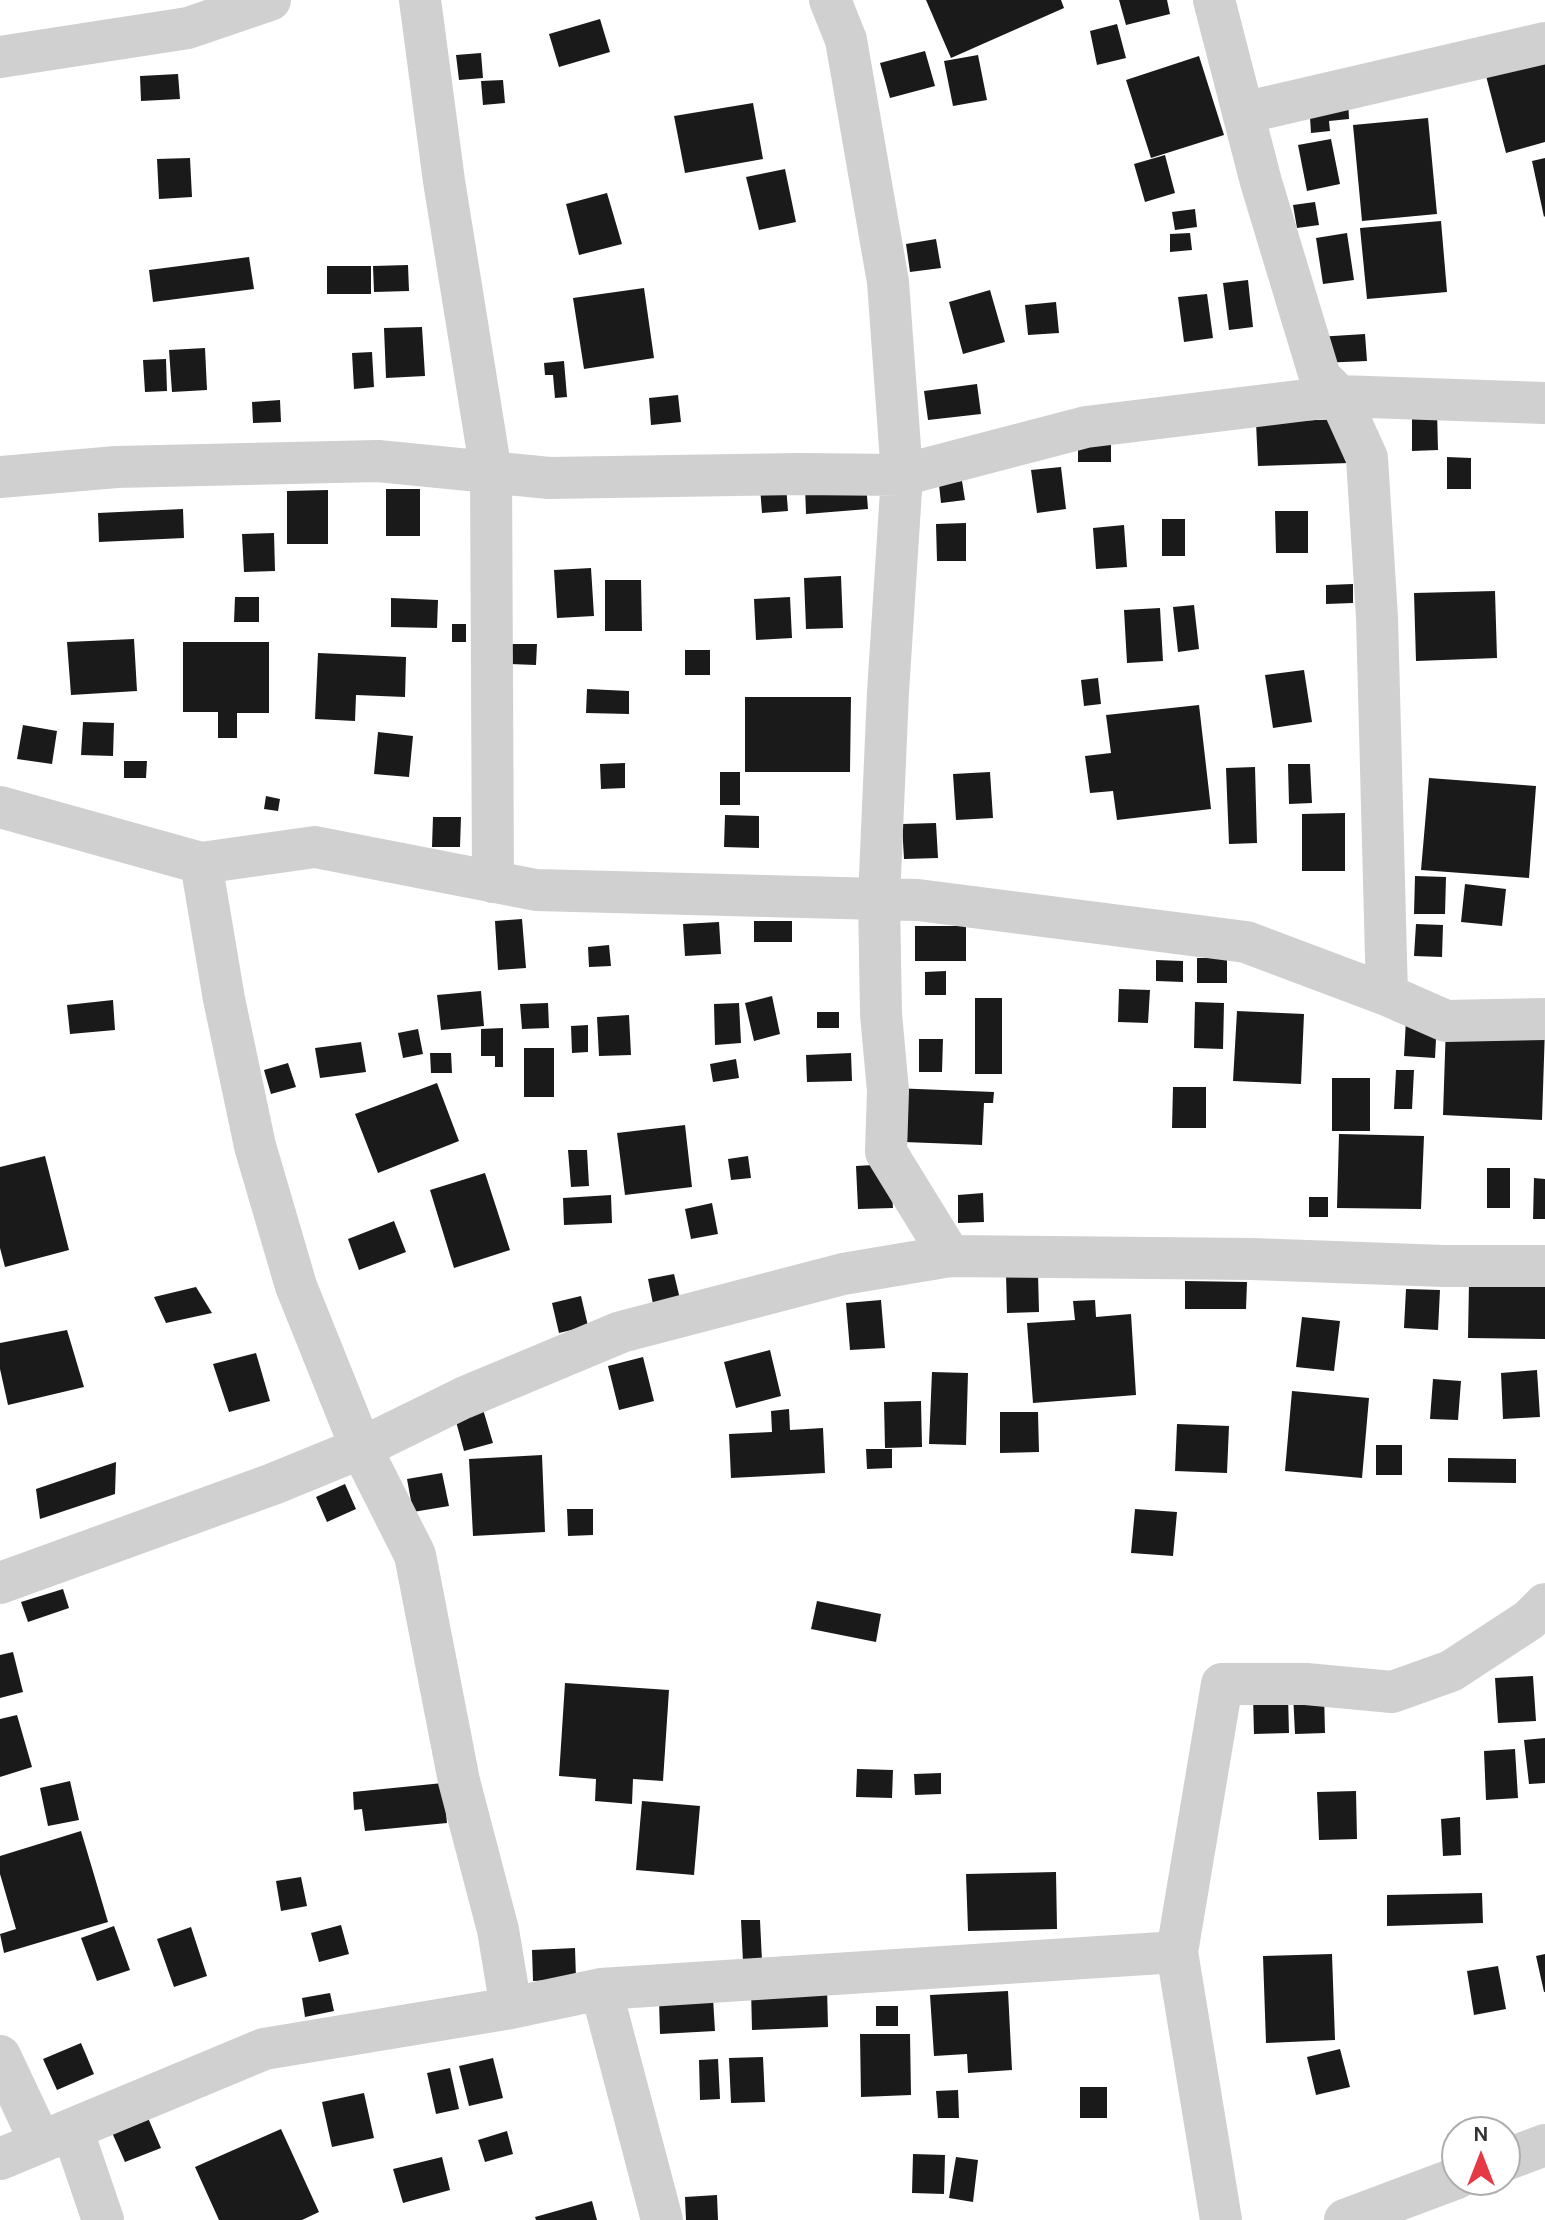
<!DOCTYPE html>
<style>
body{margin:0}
#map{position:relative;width:1545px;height:2220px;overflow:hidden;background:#fff;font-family:Karla,sans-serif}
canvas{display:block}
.north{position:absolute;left:1441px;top:2116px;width:80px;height:80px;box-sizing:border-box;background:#fff;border:2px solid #adadad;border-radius:50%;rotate:0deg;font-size:22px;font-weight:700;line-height:32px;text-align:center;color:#333}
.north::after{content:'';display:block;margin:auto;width:28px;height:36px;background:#e63946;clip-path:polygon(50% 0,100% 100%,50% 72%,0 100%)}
</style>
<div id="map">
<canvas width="1545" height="2220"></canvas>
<div class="north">N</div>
</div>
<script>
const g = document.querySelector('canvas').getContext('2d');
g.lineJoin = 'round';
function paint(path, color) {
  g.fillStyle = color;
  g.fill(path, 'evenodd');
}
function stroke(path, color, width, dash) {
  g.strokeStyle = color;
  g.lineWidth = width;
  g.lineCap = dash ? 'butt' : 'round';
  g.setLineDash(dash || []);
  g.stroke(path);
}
paint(new Path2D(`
 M926,0H1061L1064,8L951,58Z
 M1119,0H1167L1170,14L1126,25Z
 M600,19L610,52L559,67L549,34Z
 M1117,24L1126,58L1097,65L1090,31Z
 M925,51L935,86L890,98L880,63Z
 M481,53L483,78L459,80L456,55Z
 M978,55L987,100L953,106L944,61Z
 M1199,56L1224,135L1151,158L1126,80Z
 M1545,56V142L1506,153L1485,72Z
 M178,74L180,99L141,101L140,76Z
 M503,80L505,103L483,105L481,81Z
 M1348,99L1349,119L1329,121L1330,131L1311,133L1309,102Z
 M753,103L763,159L685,173L674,116Z
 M1428,118L1437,214L1362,221L1353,125Z
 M1331,139L1340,184L1307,191L1298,145Z
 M1165,155L1175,193L1145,202L1134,164Z
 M190,158L192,197L159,199L157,159Z
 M1545,158V216L1544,217L1532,161Z
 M785,169L796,222L759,230L746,177Z
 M607,193L622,244L579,255L566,204Z
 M1315,202L1319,225L1297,228L1293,205Z
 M1195,209L1197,227L1175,230L1172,212Z
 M1441,221L1447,292L1367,299L1360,228Z
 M1190,233L1192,250L1170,252V234Z
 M1347,233L1354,280L1323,284L1316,238Z
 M936,239L941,268L910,272L906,244Z
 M249,257L254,289L153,302L149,270Z
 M408,265L409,291L374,292L373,266Z
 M327,266H371V294H327Z
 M1248,280L1253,327L1229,330L1223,283Z
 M644,288L654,358L584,369L573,298Z
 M990,290L1005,342L963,354L949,302Z
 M1207,294L1213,338L1184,342L1178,297Z
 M1056,302L1059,333L1028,335L1025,305Z
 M422,327L425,376L386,378L384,328Z
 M1365,334L1367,361L1319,363L1317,337Z
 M205,348L207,390L172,392L169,350Z
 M372,352L374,387L354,389L352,353Z
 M166,359L167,391L145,392L143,360Z
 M564,361L567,397L555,398L553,375H545L544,363Z
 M977,384L981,414L928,420L924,391Z
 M678,395L681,422L651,425L649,398Z
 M280,400L281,422L253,423L252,402Z
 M1437,410L1438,450L1412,451V411Z
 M1348,419L1349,463L1258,466L1256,422Z
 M1078,443H1111V462H1078Z
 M1447,457L1471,458V489H1447Z
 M1061,467L1066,509L1037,513L1031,470Z
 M962,481L965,500L941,503L939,485Z
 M866,483L868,509L806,514L805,486Z
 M786,485L788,511L762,513L760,487Z
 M386,489H420V536H386Z
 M328,490V544H287V491Z
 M183,509L184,538L99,542L98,513Z
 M1275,511H1308V553H1276Z
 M1162,519H1185V556H1162Z
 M966,523V561H937L936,524Z
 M1124,525L1127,567L1096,569L1093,528Z
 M274,533L275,571L244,572L242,534Z
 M591,568L594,616L557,618L554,570Z
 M841,576L843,628L806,629L804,578Z
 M605,580H641L642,631H605Z
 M1353,584V603L1326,604V585Z
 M1495,591L1497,658L1416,661L1414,593Z
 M235,597H259V622H234Z
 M790,597L792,638L756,640L754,599Z
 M391,598L438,600L437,628L391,627Z
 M1194,605L1199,649L1178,652L1173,607Z
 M1160,608L1163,661L1127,663L1124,610Z
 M452,624H466V642H452Z
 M134,639L137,691L71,695L67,642Z
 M183,642H269V713H237V738H218V712H183Z
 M510,644H537L536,665L510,664Z
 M685,650H710V675H685Z
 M318,653L406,657L405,697L356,695L355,721L315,719Z
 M1304,670L1312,722L1273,728L1265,675Z
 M1098,678L1101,704L1084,706L1081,680Z
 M587,689L629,691V714L586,713Z
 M745,697H851L850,772H745Z
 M1199,705L1211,809L1117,820L1113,791L1090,793L1085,756L1111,753L1106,715Z
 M83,722L114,723L113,756L81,755Z
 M23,725L57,731L52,764L17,759Z
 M378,732L413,736L409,777L374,774Z
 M124,761H147L146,778H124Z
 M625,763V788L601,789L600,764Z
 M1288,764H1310L1312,803L1289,804Z
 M1255,767L1257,843L1229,844L1226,768Z
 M720,772H740V805H720Z
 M990,772L993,818L956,820L953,774Z
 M1429,778L1536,786L1529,878L1421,870Z
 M266,796L280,799L278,811L264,809Z
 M1345,813V871H1302V814Z
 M725,815L759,816V848L724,847Z
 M433,817H461L460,847H432Z
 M936,823L938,858L904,859L902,824Z
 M1415,876L1446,877L1445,914H1414Z
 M1465,884L1506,889L1502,926L1461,922Z
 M522,919L526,968L498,970L495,921Z
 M754,921H792V942H754Z
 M719,922L721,954L685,956L683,924Z
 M1416,924L1443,925L1442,957L1414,956Z
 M915,926H966V961H915Z
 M609,945L611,966L589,967L588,947Z
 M1197,958H1227V983H1197Z
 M1156,960L1183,961V982L1156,981Z
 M946,971V995H925V972Z
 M1119,989L1150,990L1148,1023L1118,1022Z
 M481,991L484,1026L441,1030L437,995Z
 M772,996L780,1034L754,1041L745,1003Z
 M975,998H1002V1074H975Z
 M113,1000L115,1030L70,1034L67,1005Z
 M1195,1002L1224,1003L1223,1049L1194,1048Z
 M548,1003L549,1028L522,1029L520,1004Z
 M739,1003L741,1043L715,1045L714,1004Z
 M1237,1011L1304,1014L1301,1084L1233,1081Z
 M817,1012H839V1028H817Z
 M629,1015L631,1055L599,1056L597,1017Z
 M1406,1019L1437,1020L1435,1058L1404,1056Z
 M1446,1024L1545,1028L1542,1120L1443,1115Z
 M588,1025V1052L572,1053L571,1026Z
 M503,1028V1067H495V1056H481V1029Z
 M418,1029L423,1054L403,1058L398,1033Z
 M919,1039H943L942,1072H919Z
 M361,1042L366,1072L320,1078L315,1048Z
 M524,1048H554V1097H524Z
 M430,1053H451L452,1073H431Z
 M851,1053L852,1081L807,1082L806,1055Z
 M736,1059L739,1078L713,1082L710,1064Z
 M288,1063L296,1087L271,1094L264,1070Z
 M1396,1070H1414L1412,1109H1394Z
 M1332,1078H1370V1131H1332Z
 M437,1083L459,1141L378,1173L355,1114Z
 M1173,1087H1206V1128H1172Z
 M892,1088L994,1092L993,1103H984L982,1145L904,1142Z
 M685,1125L692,1187L625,1195L617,1133Z
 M1339,1134L1424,1136L1421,1209L1337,1208Z
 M568,1150H587L589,1186L571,1187Z
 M45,1156L69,1250L5,1267L0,1248V1167Z
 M748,1156L751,1178L731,1180L728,1159Z
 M890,1164L893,1208L858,1209L856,1166Z
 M1487,1168H1510V1208H1487Z
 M485,1173L510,1250L454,1268L430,1190Z
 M1534,1178L1545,1179V1219H1533Z
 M983,1193L984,1222L958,1223V1195Z
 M611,1195L612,1223L564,1225L563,1198Z
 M1309,1197H1328V1217H1309Z
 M712,1203L718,1234L691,1239L685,1209Z
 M394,1221L406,1252L359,1270L348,1239Z
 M1038,1273L1039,1312L1007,1313L1006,1274Z
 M674,1274L681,1303L654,1309L648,1279Z
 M1185,1281L1247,1282L1246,1309H1185Z
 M1469,1282L1545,1283V1339L1468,1338Z
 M196,1287L212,1313L166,1323L154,1297Z
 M1406,1289L1440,1290L1438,1330L1404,1328Z
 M581,1296L588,1326L559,1333L552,1303Z
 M881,1300L885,1348L850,1350L846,1303Z
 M1095,1300L1096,1317L1131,1314L1136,1395L1033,1403L1027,1323L1075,1320L1073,1301Z
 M1302,1317L1340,1321L1334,1371L1296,1367Z
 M67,1330L84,1387L8,1405L0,1369V1343Z
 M770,1350L781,1396L736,1408L724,1362Z
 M256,1353L270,1401L229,1412L213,1364Z
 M643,1357L654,1401L619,1410L608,1366Z
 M1537,1370L1540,1417L1503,1419L1501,1373Z
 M932,1372L968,1373L966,1445L929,1444Z
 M1433,1379L1461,1381L1458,1420L1430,1419Z
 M1292,1391L1369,1398L1362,1478L1285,1471Z
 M921,1401L922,1447L885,1448L884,1402Z
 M482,1406L493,1443L464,1451L454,1414Z
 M789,1409L790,1430L823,1428L825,1473L731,1478L729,1434L772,1432L771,1411Z
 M1000,1412H1038L1039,1452L1000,1453Z
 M1177,1424L1229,1426L1227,1473L1175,1471Z
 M1376,1445H1402V1475H1376Z
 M866,1449H892V1468L867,1469Z
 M542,1455L545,1532L473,1536L469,1459Z
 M1448,1458L1516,1459V1483L1448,1482Z
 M116,1462L115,1494L40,1519L36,1489Z
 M442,1473L449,1506L413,1512L407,1479Z
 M345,1484L356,1509L327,1522L316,1497Z
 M567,1509H593V1535L568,1536Z
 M1135,1509L1177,1512L1173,1556L1131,1553Z
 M63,1589L69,1608L28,1622L21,1602Z
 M817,1601L881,1614L876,1642L811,1629Z
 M13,1652L23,1692L0,1698V1655Z
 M1533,1676L1536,1721L1498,1723L1495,1678Z
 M565,1683L669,1690L663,1781L633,1779L632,1804L595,1801L596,1779L559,1776Z
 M1324,1692L1325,1733L1295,1734L1293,1693Z
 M1253,1695H1288L1289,1733L1254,1734Z
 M17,1715L32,1767L0,1777V1719Z
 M1545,1738V1783L1529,1784L1524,1740Z
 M1515,1749L1518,1798L1486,1800L1484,1751Z
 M857,1769L893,1770L892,1798L856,1797Z
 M941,1773V1794L915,1795L914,1774Z
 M70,1781L79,1820L48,1826L40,1788Z
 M443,1783L447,1823L365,1831L362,1809L354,1810L353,1792Z
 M1356,1791L1357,1839L1319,1840L1317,1792Z
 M642,1801L700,1806L694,1875L636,1870Z
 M1460,1817L1461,1855L1443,1856L1441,1819Z
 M81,1831L108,1922L4,1953L0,1934L16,1929L0,1874V1856Z
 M1056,1872L1057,1929L968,1931L966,1874Z
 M301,1877L307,1906L281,1911L276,1881Z
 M1482,1893L1483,1923L1387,1926V1895Z
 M741,1920H760L762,1961L743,1962Z
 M341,1925L349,1954L319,1962L311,1933Z
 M114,1926L130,1970L97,1981L81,1938Z
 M191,1927L207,1976L174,1987L157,1939Z
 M575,1948L576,1979L533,1981L532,1950Z
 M1332,1954L1335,2040L1266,2043L1263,1956Z
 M1545,1954V1992H1544L1536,1956Z
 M1498,1966L1506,2009L1474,2015L1467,1971Z
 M827,1986L828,2027L752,2030L751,1989Z
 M1008,1991L1012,2070L968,2073L967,2054L934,2056L930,1995Z
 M330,1993L334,2011L305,2017L302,1998Z
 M713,1998L715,2031L660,2034L659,2000Z
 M876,2006H898V2026H876Z
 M860,2034H910L911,2095L861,2097Z
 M81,2043L94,2074L57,2090L43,2059Z
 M1340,2049L1350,2087L1316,2095L1307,2057Z
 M763,2057L765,2102L731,2103L729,2058Z
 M493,2058L503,2098L469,2106L459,2066Z
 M718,2059L720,2099L700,2100L699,2060Z
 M450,2068L459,2109L436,2114L427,2073Z
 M1080,2087H1107V2118H1080Z
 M958,2090L959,2118H938L936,2091Z
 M364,2093L374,2138L332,2147L322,2102Z
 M142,2104L161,2148L125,2162L106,2119Z
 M281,2129L319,2212L302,2220H219L195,2167Z
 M507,2131L513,2154L485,2162L478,2140Z
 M913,2154L945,2155L944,2194L912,2193Z
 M442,2157L450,2190L403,2203L393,2169Z
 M956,2157L978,2160L973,2202L949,2198Z
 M717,2195L718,2220H686L685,2197Z
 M592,2201L597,2220H536L535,2217Z`), '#1a1a1a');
stroke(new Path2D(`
 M420,0L444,181L491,472L493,882
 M830,0L846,40L888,282L902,475L888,692L879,899L881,1014L888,1091L886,1152L950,1256
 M1214,0L1261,182L1320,377L1339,396L1367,458L1377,617L1387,995
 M0,57L188,28L270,0
 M1243,113L1545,43
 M0,477L116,467L378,461L549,478L798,474L902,475L1086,427L1339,396L1545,403
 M0,807L201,863L315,847L536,890L918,900L1246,942L1387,995L1446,1021L1545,1019
 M201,863L224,999L255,1146L296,1286L361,1448L415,1555L459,1781L498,1930L511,2008
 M0,1583L273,1484L361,1448L463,1398L621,1332L843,1274L950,1256L1252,1259L1444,1266H1545
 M601,1989L662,2220
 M0,2056L40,2141
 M72,2129L103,2220
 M0,2159L264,2049L511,2008L601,1989L1177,1952
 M1505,2160L1545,2145
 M1221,2220L1177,1952L1222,1684H1306L1392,1692L1451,1671L1529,1620L1545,1604
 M1345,2220L1457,2178`), '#d0d0d0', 42);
</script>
